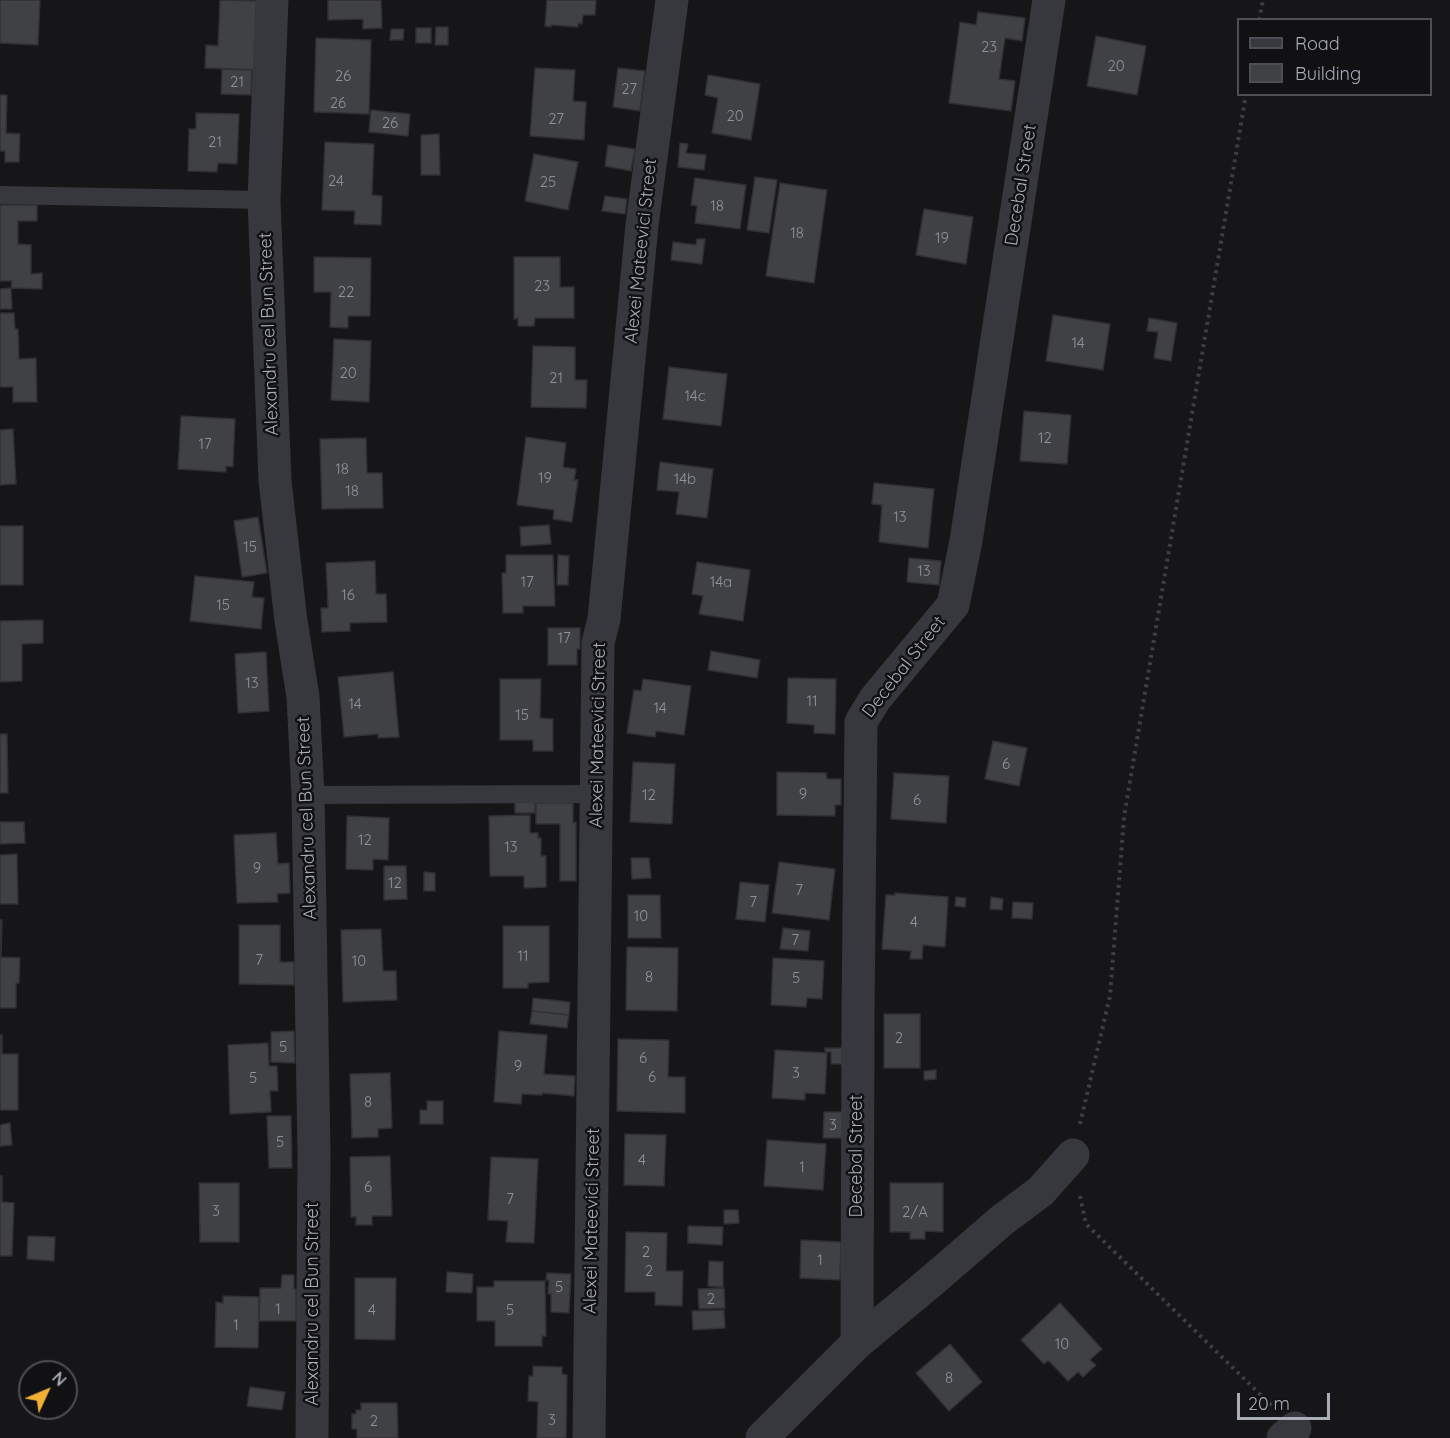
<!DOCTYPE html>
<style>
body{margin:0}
#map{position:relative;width:1450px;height:1438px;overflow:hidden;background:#161618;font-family:Quicksand,sans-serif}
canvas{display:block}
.legend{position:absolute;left:1237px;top:18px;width:195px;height:78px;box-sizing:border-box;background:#111113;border:2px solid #4d4f55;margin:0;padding:8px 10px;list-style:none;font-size:18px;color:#a8adb8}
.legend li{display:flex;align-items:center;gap:12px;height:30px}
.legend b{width:30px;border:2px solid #4d4f55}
.north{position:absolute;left:18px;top:1360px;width:60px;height:60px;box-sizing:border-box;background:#111113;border:2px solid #4d4f55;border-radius:50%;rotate:46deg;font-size:16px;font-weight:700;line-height:24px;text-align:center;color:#a8adb8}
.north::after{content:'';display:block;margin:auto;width:21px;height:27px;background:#f2b134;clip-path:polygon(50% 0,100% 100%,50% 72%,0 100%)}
.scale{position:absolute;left:1237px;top:1393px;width:93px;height:27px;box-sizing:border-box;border:3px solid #a8adb8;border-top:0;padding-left:8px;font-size:18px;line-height:21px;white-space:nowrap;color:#a8adb8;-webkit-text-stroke:4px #111113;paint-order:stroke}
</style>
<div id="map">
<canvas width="1450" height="1438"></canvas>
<ul class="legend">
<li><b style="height:8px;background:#37383d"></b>Road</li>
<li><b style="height:16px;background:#404145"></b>Building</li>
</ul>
<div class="north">N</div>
<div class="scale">20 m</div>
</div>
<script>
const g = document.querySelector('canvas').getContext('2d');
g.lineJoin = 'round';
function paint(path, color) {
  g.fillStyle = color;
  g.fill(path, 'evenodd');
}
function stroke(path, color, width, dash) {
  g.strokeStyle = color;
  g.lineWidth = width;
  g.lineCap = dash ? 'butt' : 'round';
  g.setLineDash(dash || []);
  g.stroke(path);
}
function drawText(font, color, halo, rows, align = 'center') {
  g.font = font + ' Quicksand,sans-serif';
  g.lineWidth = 5;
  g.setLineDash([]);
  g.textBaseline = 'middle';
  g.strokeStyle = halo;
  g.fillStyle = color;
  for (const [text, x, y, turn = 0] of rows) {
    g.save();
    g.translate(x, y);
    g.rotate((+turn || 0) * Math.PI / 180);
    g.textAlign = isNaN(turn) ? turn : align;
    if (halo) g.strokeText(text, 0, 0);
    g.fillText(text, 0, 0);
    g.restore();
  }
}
const building = new Path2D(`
 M0,0H40L38,45L0,43Z
 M220,0L258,1L256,70L205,68L206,45L218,46Z
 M328,0H381L382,28L363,29V19L328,20Z
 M547,0H596L595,15H583L582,24L578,23V27L551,25V27L545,26Z
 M978,12L1025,18L1022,41L1005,38L999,79L1015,81L1011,111L949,103L960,22L976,25Z
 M436,27H448V45H435Z
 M416,28H431V43H416Z
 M391,29H404L403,40H390Z
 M1096,36L1146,46L1137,95L1087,86Z
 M316,38L371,40L369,114L314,112Z
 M535,68L575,70L573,101L586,102L584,140L530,136Z
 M618,68L645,71L640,111L613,107Z
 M222,69L252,70L251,95L221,94Z
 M708,75L760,84L751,140L712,133L718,98L705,95Z
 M0,95H7L6,133L20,134L19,162H5V151H0Z
 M371,110L410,114L408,136L369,132Z
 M196,113L239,114L237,164L218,163L217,172L188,171L189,129H196Z
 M439,134L440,175H421V135Z
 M325,142L374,144L372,195L382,196L381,225L354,224L355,211L322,210Z
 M680,143L688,144L686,153L706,155L704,170L678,167Z
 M608,145L635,149L631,171L605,166Z
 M534,154L578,162L568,210L525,201Z
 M755,177L777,180L769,233L747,230Z
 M695,178L746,185L740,229L695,223L697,206L691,205Z
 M780,183L827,190L814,283L766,276Z
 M605,196L627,199L625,214L602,211Z
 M0,205H37V221H18V244L31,245V274L42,273V289L11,288L12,281H0Z
 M924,209L973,217L966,264L916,255Z
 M697,239H705L702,264L671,260L673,242L696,245Z
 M314,257L371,258L370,316H348V328L330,327L331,292H314Z
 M514,257H560V287H574V318H535L534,326H518V318L514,319Z
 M11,288L12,309H0V289Z
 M0,313H14L15,329H18L19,359L36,358L37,402H13V387H0Z
 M1053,315L1110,324L1103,370L1046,361Z
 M1149,318L1177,323L1171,361L1154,358L1158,332L1147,331Z
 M334,339L371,341L369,402L331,400Z
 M533,346L575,347V380H587L586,408L531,407Z
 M669,367L727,374L721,426L663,419Z
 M1024,411L1071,415L1067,464L1020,461Z
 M181,416L235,419L233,467L226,466V472L178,469Z
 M13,429L16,484L0,485V430Z
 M526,437L566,443L563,467L576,469L574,480H578L572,522L553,519L554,510L517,505Z
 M366,438L367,473H382L383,508L322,509L320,439Z
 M660,462L713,469L707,518L676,514L679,492L657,490Z
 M874,483L934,489L928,548L879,542L882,505L872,504Z
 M258,517L267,573L242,577L234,521Z
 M549,525L551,544L521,546L520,527Z
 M0,526H23V585H0Z
 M506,555H553L555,606H523V613H503L502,573H506Z
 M558,555L569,556L568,585H557Z
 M909,558L941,561L939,585L907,582Z
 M375,561L376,594H386L387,622L350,623V631L322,632L321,608H328L326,563Z
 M697,562L750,570L743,621L699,614L703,596L692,594Z
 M195,576L254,582L252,597L264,598L261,629L190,621Z
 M43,620V643L22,644V681L0,682V621Z
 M548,628H580V649H577V665H548Z
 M711,651L760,660L757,678L708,670Z
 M266,652L269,711L238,713L235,654Z
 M393,672L399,737L378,738V734L344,737L338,677Z
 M788,678L836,679L835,734L814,733V725L787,723Z
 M500,679H541L540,718L553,719V751H533V740H500Z
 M643,679L691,686L684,735L656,731L655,737L627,733L634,690L641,691Z
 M0,734H7L8,793H0Z
 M993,741L1027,748L1019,786L985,779Z
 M633,762L675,764L672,824L630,822Z
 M777,772L826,773L827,779H841V805H835V816L777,815Z
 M894,773L949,776L946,823L891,819Z
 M515,800H535V813H515Z
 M536,803H573V823L576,822V881H560V824H536Z
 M530,815V833H538V838H541V856H546V887L524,888V876H490L489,816Z
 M347,816L389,818L388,860L373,859V870L346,869Z
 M0,822H24L25,843L0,844Z
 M276,833L278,864L289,863L290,893L277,894L278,902L237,903L234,835Z
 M17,854L18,904H0V855Z
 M631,858H649L651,878L632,879Z
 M779,862L835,869L829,920L772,913Z
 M384,866H406L407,899L384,900Z
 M424,872L435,873V891H424Z
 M740,882L769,885L765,922L736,919Z
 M895,893L948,897L945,947L923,945L922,959H910L911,951L882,949L886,895H895Z
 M628,895H660L661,938H628Z
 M956,897L966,898L965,907L955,906Z
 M991,897L1003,899L1002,910L990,909Z
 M1013,902L1033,903L1032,919L1012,918Z
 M0,920H2L1,957L20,958L19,983H16V1008H0Z
 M239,925H280V962H294V985L239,984Z
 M503,926H549V982L528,983V988H503Z
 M783,928L810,931L808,951L780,949Z
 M381,929L383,971H396L397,1000L343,1002L341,930Z
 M627,947L678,948L677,1011L626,1010Z
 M773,958L824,961L822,999L807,998L806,1007L771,1005Z
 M533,998L570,1002L569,1015L532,1011Z
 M532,1011L569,1015L567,1028L530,1024Z
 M884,1014H920V1068H884Z
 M294,1031L295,1063L271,1062V1032Z
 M499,1031L547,1035L544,1074L575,1076L574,1096L542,1093V1095L522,1094L521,1104L494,1102Z
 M0,1035H2V1054H18V1110H0Z
 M618,1039L669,1040L668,1077H685V1113L617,1111Z
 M268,1043L269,1066H277L278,1091H270L271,1112L230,1114L228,1045Z
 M825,1048H842V1064H831V1052H825Z
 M775,1050L827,1053L825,1094L805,1093V1100L772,1098Z
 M936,1070V1079L924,1080V1071Z
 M390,1073L392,1128L378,1129V1137L352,1138L350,1074Z
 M427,1101H443V1124H420V1110H427Z
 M824,1112H843L842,1138H823Z
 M267,1116H291L292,1168H269Z
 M10,1123L12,1145L0,1146V1125Z
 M625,1134L666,1135L664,1186L624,1185Z
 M767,1140L826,1144L823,1190L764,1186Z
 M390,1156L392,1216H372V1225H356V1217H351L350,1157Z
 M491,1157L538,1159L534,1243L506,1242L508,1221L488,1220Z
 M0,1176H2V1202L14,1203L12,1256H0Z
 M199,1183H239V1242H200Z
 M890,1183H943V1232L925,1231V1239H910V1232H890Z
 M724,1210H738L739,1223L724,1224Z
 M688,1226L723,1227L722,1245L688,1243Z
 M626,1232L667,1233L666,1271H683L682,1306L655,1305V1292H625Z
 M28,1236L55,1237L54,1261L27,1259Z
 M801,1240L841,1242L840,1280L800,1278Z
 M709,1261L723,1262V1287L708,1286Z
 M447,1272L473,1274L472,1293L446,1292Z
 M547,1273L571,1274L569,1313L551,1312V1294H548L549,1280H546Z
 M282,1275H294V1289H296V1321H259L260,1288H281Z
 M355,1278H396L395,1340L355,1339Z
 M494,1281H545L546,1336H542V1346H495V1321H477V1287H494Z
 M724,1288L725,1308L699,1309L698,1289Z
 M223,1296L259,1297L258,1348L215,1347L216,1302L223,1303Z
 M1060,1303L1102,1349L1090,1360L1096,1365L1083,1377L1078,1372L1068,1381L1048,1360L1044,1364L1021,1340Z
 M724,1310L725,1328L693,1330L692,1311Z
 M950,1344L982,1382L949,1411L916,1373Z
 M533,1366L562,1367V1374L567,1375L566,1438H537L538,1402L528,1401L529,1376H533Z
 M250,1387L285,1392L282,1410L247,1406Z
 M361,1403H397L398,1438H357V1429H352V1414H356V1410H361Z`);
paint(building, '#404145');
stroke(building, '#303034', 1.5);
stroke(new Path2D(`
 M1259,20L1263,0
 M1080,1124L1110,996L1124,817L1246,94
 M1080,1196L1086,1224L1272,1406`), '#3d3f44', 4, [3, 4.5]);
stroke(new Path2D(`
 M0,195L264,200
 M308,795L596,794`), '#37383d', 18);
stroke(new Path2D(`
 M272,0L264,200L275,481L291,621L303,697L308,795L314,1153L312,1438
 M857,1343L858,1015L861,722L875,699L953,605L966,541L1049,0
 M589,1438L598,643L604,619L642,225L672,0
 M762,1438L857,1343L934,1279L1001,1221L1041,1191L1073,1155
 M1283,1438L1295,1428`), '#37383d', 33);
drawText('15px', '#8e929b', null, [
 ["23",989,47],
 ["20",1116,66],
 ["26",343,76],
 ["21",237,82],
 ["27",629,89],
 ["26",338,103],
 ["20",735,116],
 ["27",556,119],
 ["26",390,123],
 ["21",215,142],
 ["24",336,181],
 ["25",548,182],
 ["18",717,206],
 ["18",797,233],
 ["19",942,238],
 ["23",542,286],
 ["22",346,292],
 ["14",1078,343],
 ["20",348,373],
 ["21",556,378],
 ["14c",695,396],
 ["12",1045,438],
 ["17",205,444],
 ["18",342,469],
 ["19",545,478],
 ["14b",685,479],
 ["18",352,491],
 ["13",900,517],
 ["15",250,547],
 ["13",924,571],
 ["17",527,582],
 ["14a",721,582],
 ["16",348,595],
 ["15",223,605],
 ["17",564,638],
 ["13",252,683],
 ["11",812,701],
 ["14",355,704],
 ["14",660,708],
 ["15",522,715],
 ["6",1006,764],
 ["9",803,794],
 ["12",649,795],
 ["6",917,800],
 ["12",365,840],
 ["13",511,847],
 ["9",257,868],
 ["12",395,883],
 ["7",799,890],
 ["7",753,902],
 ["10",641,916],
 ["4",914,922],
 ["7",795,940],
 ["11",523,956],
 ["7",259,960],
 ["10",359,961],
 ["8",649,977],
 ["5",796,978],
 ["2",899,1038],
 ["5",283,1047],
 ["6",643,1058],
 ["9",518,1066],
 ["3",796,1073],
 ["6",652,1077],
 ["5",253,1078],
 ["8",368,1102],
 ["3",833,1125],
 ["5",280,1142],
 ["4",642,1160],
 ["1",802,1167],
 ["6",368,1187],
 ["7",510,1199],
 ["3",216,1211],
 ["2/A",915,1212],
 ["2",646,1252],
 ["1",820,1260],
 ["2",649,1271],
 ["5",559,1287],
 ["2",711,1299],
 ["1",278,1309],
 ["4",372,1310],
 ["5",510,1310],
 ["1",236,1325],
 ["10",1062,1344],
 ["8",949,1378],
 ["3",552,1420],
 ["2",374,1421]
]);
drawText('18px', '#a8adb8', '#111113', [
 ["Decebal Street",1021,185,-81],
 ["Alexei Mateevici Street",641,251,-84],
 ["Alexandru cel Bun Street",269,334,-92],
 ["Decebal Street",904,667,-52],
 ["Alexei Mateevici Street",598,735,-89],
 ["Alexandru cel Bun Street",307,818,-92],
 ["Decebal Street",857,1156,-90],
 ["Alexei Mateevici Street",592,1221,-89],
 ["Alexandru cel Bun Street",313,1304,-90]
]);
</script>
